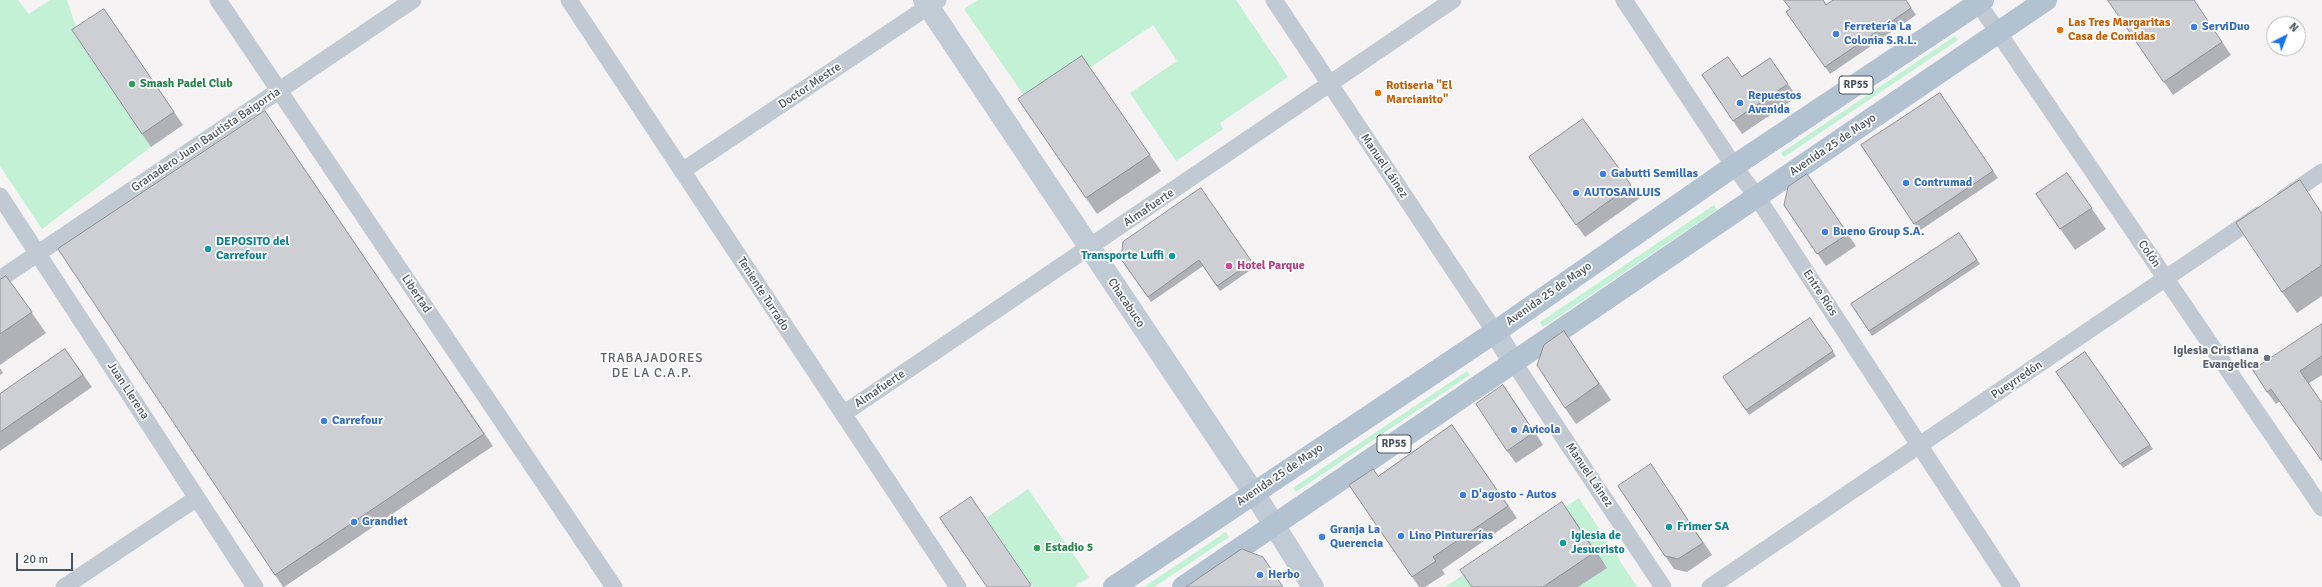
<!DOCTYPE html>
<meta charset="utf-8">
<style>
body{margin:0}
#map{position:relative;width:2322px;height:587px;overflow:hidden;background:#f5f3f3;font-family:Signika,sans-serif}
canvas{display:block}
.north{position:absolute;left:2266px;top:16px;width:40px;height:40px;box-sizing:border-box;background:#fff;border:1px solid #b7bbc0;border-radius:50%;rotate:42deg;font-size:11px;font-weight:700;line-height:16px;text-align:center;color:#4a5661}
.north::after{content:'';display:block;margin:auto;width:14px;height:18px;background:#1a73e8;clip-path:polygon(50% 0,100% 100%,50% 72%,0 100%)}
.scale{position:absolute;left:16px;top:553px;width:57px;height:18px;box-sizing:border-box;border:2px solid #4a5661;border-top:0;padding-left:5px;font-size:12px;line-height:14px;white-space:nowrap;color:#4a5661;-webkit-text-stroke:3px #fff;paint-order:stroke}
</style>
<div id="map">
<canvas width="2322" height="587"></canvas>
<div class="north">N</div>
<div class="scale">20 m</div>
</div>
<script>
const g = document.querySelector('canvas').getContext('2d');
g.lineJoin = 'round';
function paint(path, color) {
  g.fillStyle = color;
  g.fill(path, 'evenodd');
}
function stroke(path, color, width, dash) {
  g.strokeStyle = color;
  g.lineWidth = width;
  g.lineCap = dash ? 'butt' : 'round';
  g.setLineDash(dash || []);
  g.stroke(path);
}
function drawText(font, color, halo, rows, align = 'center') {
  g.font = font + ' Signika,sans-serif';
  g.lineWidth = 3.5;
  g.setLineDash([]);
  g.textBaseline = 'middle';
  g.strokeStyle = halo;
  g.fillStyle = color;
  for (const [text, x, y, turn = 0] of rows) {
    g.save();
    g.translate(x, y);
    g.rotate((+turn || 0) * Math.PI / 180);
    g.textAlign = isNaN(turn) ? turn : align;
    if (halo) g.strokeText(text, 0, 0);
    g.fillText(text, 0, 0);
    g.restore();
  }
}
paint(new Path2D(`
 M0,0H18L29,14L50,0H67L81,43L151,147L42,229L0,166Z
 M978,0H1236L1288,77L1220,123L1223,129L1176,161L1130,93L1177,61L1153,25L1032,107L964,9Z
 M1955,36L1958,40L1784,157L1781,153Z
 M1714,205L1717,210L1543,327L1540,322Z
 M1467,371L1470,375L1296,492L1293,488Z
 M1028,489L1089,577L1074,587H1033L986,518Z
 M1579,498L1637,587H1445Z
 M1226,532L1229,537L1154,587H1144Z`), '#c3f1d5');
stroke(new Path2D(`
 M218,0L614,587
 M569,0L958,587
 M1274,0L1495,332
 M1624,0L1734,166L1757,197L2012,587
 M1976,0L2322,508
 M682,171L938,0
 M0,196L255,587
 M2284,198L2322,172
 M0,279L413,0
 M1514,363L1663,587
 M843,414L1453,0
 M64,587L197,498
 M1710,587L2259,215`), '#c1cad2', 17);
stroke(new Path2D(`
 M924,0L1254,493L1313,587
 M1495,332L1514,363`), '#c1cbd6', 22);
stroke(new Path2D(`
 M1114,587L1495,332L1734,166L1983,0
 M1183,587L2046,0`), '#b3c2d1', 22);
paint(new Path2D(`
 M1906,0L1916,15L1830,74L1786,12L1790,9L1826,5Z
 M2108,0H2194L2231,55L2173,95Z
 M104,9L183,125L151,147L142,134Z
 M1770,58L1797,97L1742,134L1702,75L1742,76Z
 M1093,72L1161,171L1097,214L1086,198Z
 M1940,93L1998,178L1919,231L1861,145Z
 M265,111L493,446L284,587H283L275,575Z
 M1583,119L1640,198L1585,237L1529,157Z
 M2067,173L2106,229L2075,250L2036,194Z
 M1807,174L1856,246L1826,266L1784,205Z
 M1201,188L1255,267L1220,291L1203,266L1151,302L1121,259Z
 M2322,213V296L2297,313L2282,292Z
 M1959,233L1980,264L1872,336L1851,304Z
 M6,276L46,333L0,365V280Z
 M1810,318L1836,356L1749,415L1723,377Z
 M2322,324V375L2276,404L2267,392Z
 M1564,331L1611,400L1576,424L1565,408Z
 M65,349L92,387L0,451V394Z
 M2085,352L2153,449L2123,468L2056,372Z
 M0,368L3,373L0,375Z
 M1503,385L1543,445L1516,463L1507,451Z
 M1452,425L1517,518L1442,570L1445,574L1425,587H1419L1349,485L1378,476Z
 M1659,477L1712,555L1687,572L1674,569L1618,486Z
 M1573,518L1607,568L1578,587H1472Z`), '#b0b2b7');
paint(new Path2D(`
 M1503,385L1512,398L1543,445L1534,432Z
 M1562,502L1573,518L1607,568L1595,552Z`), '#909195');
const building = new Path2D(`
 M1784,0H1823L1826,5L1833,0H1906L1911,8L1825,67L1786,12L1790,9Z
 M2108,0H2194L2222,42L2164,82Z
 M104,9L174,112L142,134L72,30Z
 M1082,56L1150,155L1086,198L1018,99Z
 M1728,57L1742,77L1770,58L1788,84L1733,121L1702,75Z
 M1940,93L1993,171L1914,224L1861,145Z
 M265,111L484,434L275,575L58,249Z
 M1583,119L1631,185L1576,225L1529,157Z
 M2067,173L2092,208L2060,229L2036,194Z
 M1807,174L1848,234L1817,254L1784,205L1788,187Z
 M2300,180L2322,214V265L2282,292L2236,223Z
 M1201,188L1252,262L1217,286L1199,260L1148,297L1121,259L1123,242Z
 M1959,233L1977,260L1869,331L1851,304Z
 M6,276L32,312L0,334V280Z
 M1810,318L1833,351L1746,410L1723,377Z
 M2322,324V356L2300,371L2322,403V461L2271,389L2267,392L2253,370Z
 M1564,331L1599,384L1565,408L1537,365L1544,345Z
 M65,349L83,375L0,432V394Z
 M2085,352L2150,445L2120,464L2056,372Z
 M1503,385L1534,432L1507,451L1476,404Z
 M1452,425L1508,506L1433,557L1436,561L1412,577L1349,485L1373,469L1378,476Z
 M1651,464L1703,543L1678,559L1665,556L1618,486Z
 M971,497L1031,585L1029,587H987L940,518Z
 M1562,502L1595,552L1543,587H1472L1460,570Z
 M1242,549L1263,557L1283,587H1186Z`);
paint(building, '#cdcfd5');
stroke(building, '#909195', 1);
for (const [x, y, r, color] of [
 [2194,27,4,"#3f7fe0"],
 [2060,30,4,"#e8710a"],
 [1836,34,4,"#3f7fe0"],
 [132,84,4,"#2e9e5b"],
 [1378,93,4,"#e8710a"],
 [1740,103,4,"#3f7fe0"],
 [1603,174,4,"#3f7fe0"],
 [1906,183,4,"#3f7fe0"],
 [1576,193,4,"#3f7fe0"],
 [1825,232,4,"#3f7fe0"],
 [208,249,4,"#0f9aa8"],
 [1172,256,4,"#0f9aa8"],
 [1229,266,4,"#d1479c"],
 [2267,358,4,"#6b7280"],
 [324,421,4,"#3f7fe0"],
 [1514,430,4,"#3f7fe0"],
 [1463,495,4,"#3f7fe0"],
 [354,522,4,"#3f7fe0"],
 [1669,527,4,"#0f9aa8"],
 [1401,536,4,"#3f7fe0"],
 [1322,537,4,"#3f7fe0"],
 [1563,543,4,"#0f9aa8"],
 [1037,548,4,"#2e9e5b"],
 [1260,575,4,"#3f7fe0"]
]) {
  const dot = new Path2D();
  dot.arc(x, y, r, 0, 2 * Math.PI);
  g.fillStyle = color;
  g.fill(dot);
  stroke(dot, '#fff', 1.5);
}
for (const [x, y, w] of [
 [1856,85,34],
 [1394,444,34]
]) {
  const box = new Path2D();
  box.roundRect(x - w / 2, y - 9, w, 18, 3);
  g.fillStyle = '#fff';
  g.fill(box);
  stroke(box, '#4a5661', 1);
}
drawText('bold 11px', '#4a5661', null, [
 ["RP55",1856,85],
 ["RP55",1394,444]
]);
drawText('bold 12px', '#c56008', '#fff', [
 ["Las Tres Margaritas",2068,23],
 ["Casa de Comidas",2068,37],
 ["Rotiseria \"El",1386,86],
 ["Marcianito\"",1386,100]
], 'left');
drawText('bold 12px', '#366cbe', '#fff', [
 ["Ferretería La",1844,27],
 ["Colonia S.R.L.",1844,41],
 ["ServiDuo",2202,27],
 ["Repuestos",1748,96],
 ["Avenida",1748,110],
 ["Gabutti Semillas",1611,174],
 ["Contrumad",1914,183],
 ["AUTOSANLUIS",1584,193],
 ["Bueno Group S.A.",1833,232],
 ["Carrefour",332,421],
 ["Avicola",1522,430],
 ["D'agosto - Autos",1471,495],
 ["Grandiet",362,522],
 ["Granja La",1330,530],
 ["Querencia",1330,544],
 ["Lino Pinturerías",1409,536],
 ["Herbo",1268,575]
], 'left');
drawText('bold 12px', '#27864d', '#fff', [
 ["Smash Padel Club",140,84],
 ["Estadio 5",1045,548]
], 'left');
drawText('12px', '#4a5661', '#fff', [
 ["Doctor Mestre",810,86,-34],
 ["Granadero Juan Bautista Baigorria",206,140,-34],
 ["Avenida 25 de Mayo",1833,145,-34],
 ["Manuel Láinez",1384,166,56],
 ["Almafuerte",1149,208,-34],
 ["Colón",2149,254,56],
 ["Entre Ríos",1820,293,57],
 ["Libertad",416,294,56],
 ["Teniente Turrado",763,294,57],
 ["Avenida 25 de Mayo",1549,294,-35],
 ["Chacabuco",1126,303,56],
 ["Pueyrredón",2017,380,-34],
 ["Almafuerte",880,389,-34],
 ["Juan Llerena",128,391,57],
 ["Avenida 25 de Mayo",1280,475,-34],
 ["Manuel Láinez",1589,475,56]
]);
drawText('bold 12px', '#0d838f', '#fff', [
 ["DEPOSITO del",216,242],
 ["Carrefour",216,256],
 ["Transporte Luffi",1164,256,"right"],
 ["Frimer SA",1677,527],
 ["Iglesia de",1571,536],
 ["Jesucristo",1571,550]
], 'left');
drawText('bold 12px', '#b23c85', '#fff', [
 ["Hotel Parque",1237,266]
], 'left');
drawText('bold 12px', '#5b616d', '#fff', [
 ["Iglesia Cristiana",2259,351],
 ["Evangelica",2259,365]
], 'right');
g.letterSpacing = '1px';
drawText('13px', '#5f6368', '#fff', [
 ["TRABAJADORES",652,359],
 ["DE LA C.A.P.",652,374]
]);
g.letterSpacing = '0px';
</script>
